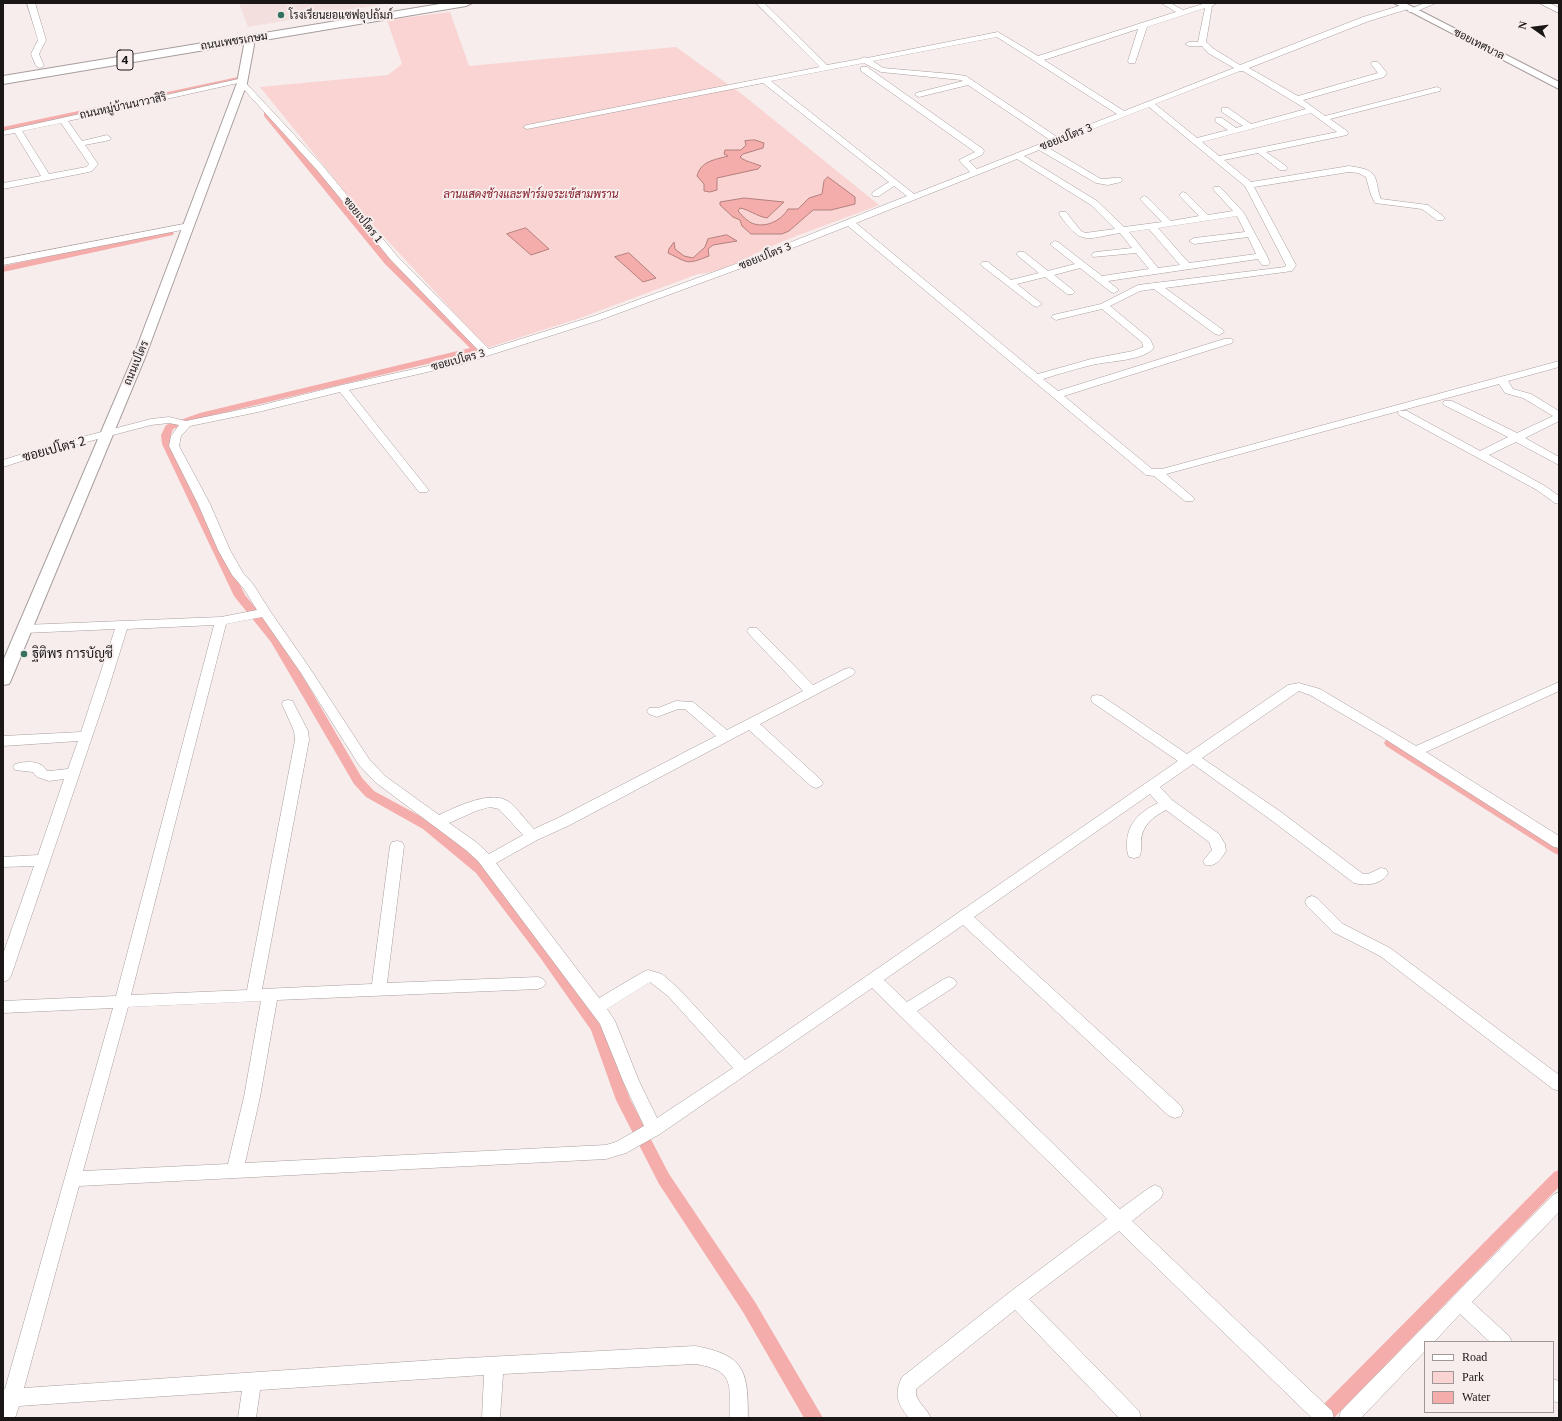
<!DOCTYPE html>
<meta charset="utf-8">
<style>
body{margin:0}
#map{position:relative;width:1562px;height:1421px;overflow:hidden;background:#f7eded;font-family:Georgia,serif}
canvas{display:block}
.frame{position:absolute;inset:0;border:4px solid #1a1716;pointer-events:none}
.legend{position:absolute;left:1424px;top:1341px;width:130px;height:72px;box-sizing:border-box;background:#f7eded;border:1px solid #9f9797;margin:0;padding:5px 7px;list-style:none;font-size:12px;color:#1a1716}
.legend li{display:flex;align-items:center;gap:8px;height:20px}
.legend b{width:20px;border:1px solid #9f9797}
.north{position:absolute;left:1514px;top:8px;width:40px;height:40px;-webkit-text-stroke:3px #f7eded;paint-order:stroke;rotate:284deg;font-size:11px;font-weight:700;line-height:16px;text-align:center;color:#1a1716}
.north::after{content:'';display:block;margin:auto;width:14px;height:18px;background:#1a1716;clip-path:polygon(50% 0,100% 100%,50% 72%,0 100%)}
</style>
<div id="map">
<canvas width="1562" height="1421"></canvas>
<div class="frame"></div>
<ul class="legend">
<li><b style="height:5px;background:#fff"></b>Road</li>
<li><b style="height:11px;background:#f9d4d2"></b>Park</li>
<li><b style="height:11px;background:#f5adab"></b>Water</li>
</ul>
<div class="north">N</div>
</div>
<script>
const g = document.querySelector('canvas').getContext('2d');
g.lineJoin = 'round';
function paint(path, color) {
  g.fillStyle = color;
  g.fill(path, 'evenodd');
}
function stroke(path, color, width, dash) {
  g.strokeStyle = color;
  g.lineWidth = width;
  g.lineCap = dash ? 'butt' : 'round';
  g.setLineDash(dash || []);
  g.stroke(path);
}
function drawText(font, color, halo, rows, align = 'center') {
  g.font = font + ' Georgia,Sarabun,serif';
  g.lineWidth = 4;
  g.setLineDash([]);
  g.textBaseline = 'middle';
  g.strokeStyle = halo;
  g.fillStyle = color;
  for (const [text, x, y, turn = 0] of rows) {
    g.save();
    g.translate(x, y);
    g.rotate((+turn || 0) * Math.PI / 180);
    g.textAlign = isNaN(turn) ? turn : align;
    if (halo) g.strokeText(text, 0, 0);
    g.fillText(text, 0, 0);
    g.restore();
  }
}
paint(new Path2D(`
 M239,3H390L248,27Z`), '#f2dfde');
paint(new Path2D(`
 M450,12L469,66L676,47L743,95L879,205C843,219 807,231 772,246C748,256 724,272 698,274L580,318L487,348L363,214L260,87L388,75L402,64L387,20Z`), '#f9d4d2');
const water = new Path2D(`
 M755,140L764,143L763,148L743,154L740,157C744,161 754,163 761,166L758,169L717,178V190L710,192L704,191V184L697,176C701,161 714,160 728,156L724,154L725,150H741L746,145L745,141Z
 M828,177L855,197V204L831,210H813L789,231L782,234H751L742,226L740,220L733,217L720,205V202L744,198L784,202L767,218C756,216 748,209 740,208L738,211C741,214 744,218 747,220C760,231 781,222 788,209H798L809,198L822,194L824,181Z
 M526,228L549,249L531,255L507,234Z
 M727,235L737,241L713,245L708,249L709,256C686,265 689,263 668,253L669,249L674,242L675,249L684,256L693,258L705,247L708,239Z
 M629,253L656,278L643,282L615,257Z`);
paint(water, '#f5adab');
stroke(water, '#b3807e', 1);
paint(new Path2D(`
 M238,77H241L251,88V92H245L236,82L3,131V127Z
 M264,112H270L391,260L482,349L477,352L206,417L173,429L171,435L172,444L245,595L280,637L362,778L374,791L433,823L486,867L549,948L602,1024L630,1099L669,1174L755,1302L823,1418H804L743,1312L659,1184L616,1100L591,1030L539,956L476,873L423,829L366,797L354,784L271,642L234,596L162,444L161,435L166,425L200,413L470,348L385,264L264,116Z
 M170,230L174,233L173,235L3,272V266Z
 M1390,739L1394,740L1559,844V855L1554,853L1386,746L1384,743L1386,740Z
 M1559,1170V1187L1334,1418H1313L1316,1412L1554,1172Z`), '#f5adab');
const minor = new Path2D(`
 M27,3H35L46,40L39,54L44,66L40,68L36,66L31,54L38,40Z
 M756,3H764L827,65L860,59L864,57L867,58L998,32L1038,56L1176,12L1161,3H1170L1183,10L1206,3H1217L1212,6L1206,42L1214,49L1240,65L1363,17L1402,5H1408V9L1369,21L1249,68L1298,96L1378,73L1371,64L1372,62H1378L1387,73L1384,77L1303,100L1325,116L1437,87L1441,89L1440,91L1330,119L1347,131L1348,133L1347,135L1266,152L1286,166L1287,168L1286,170H1280L1258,153L1224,160L1251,182L1349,166C1359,168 1373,168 1376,180C1378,186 1378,193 1381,199L1428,205L1443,216L1445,218L1443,220H1437L1422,209L1375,203L1371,195L1366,177L1358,173L1349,172L1254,187L1296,265L1292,271L1165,288L1223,330L1224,332L1219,335L1215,334L1154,289L1140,291L1110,306L1150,339L1154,348C1143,361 1108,361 1092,365C1075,369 1059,374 1043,379L1058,391L1224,339H1232L1233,341L1232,343L1064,396L1152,469H1162L1559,361V367L1508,381L1513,389L1531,394L1559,411V421L1525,438L1559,457V465L1516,442L1489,455L1545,486L1559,496V504L1555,503L1537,490L1399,415L1398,413L1399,411H1407L1480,451L1508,437L1444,405L1443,403L1444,401H1452L1517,433L1553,416L1523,398L1505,393L1499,384L1166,474L1195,499L1193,501H1185L1154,476L1146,475L848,226L747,266L600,320L462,364L349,390L427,488L429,490L427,492H419L340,392L258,412L190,426L181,436L179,446L210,504L230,550L243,573L253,584L270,611L309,667L369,759L385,776L439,815C456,807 492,789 509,802C518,809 526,821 534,829L558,818L716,736L685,709H678L657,717L649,714L647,711L649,708H658L676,701L693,702L727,730L803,691L749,634L747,631L749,628H757L813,685L845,669L849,668L853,669L855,672L853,675L760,724L821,780L823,783L821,786L816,788L811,786L749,730L568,826L537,840L496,863L599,998L643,972L648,970L662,974L678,988L745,1060L1178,761L1092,702L1091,699L1092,696L1097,695L1102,696L1187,754L1288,685L1299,683L1320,689L1416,746L1559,682V691L1426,752L1559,836V848L1554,847L1382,737L1310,695L1299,691L1202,758L1281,812L1363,874H1368L1381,868L1386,869L1388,873C1382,885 1365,886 1354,883L1271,820L1193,764L1160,787L1172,800L1219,834L1225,844L1226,851C1221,859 1215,868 1205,865L1203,861L1212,850L1209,842L1166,810C1153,817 1142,825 1141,841C1141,847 1142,852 1139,857L1134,858L1129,857C1127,853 1127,849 1127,844C1127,823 1140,812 1158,803L1150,794L974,917L1181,1106L1183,1111L1181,1116L1175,1118L1169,1116L963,925L884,980L907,1002L944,979L949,977L954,979L957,983L954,987L917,1011L1120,1209L1149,1188L1155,1185L1161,1188L1163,1193L1161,1198L1132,1221L1332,1411L1334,1418H1312L1119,1231L1029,1299L1139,1411L1141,1418H1119L1015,1310L916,1389C914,1401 927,1408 931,1418H909C897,1403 894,1394 902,1377L1010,1292L1107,1219L872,988L660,1134L626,1153L606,1159L79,1186L24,1388L449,1359L695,1346C745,1355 748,1371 748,1418H730C730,1383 734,1370 695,1364L503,1374L500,1418H482L484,1375L260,1390L256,1418H238L242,1391L19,1406L15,1418H3V1389H5L113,1008L3,1013V1001L116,996L214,625L127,629L108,690L11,976L8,980L3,982V954L34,866L3,867V857L38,855L64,779L49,781L37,777L33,772L15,770L13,767L15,764C26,761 41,760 47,771H49L68,769L78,741L3,746V736L81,732L115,629L24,633L20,632L18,629L20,626L24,625L221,617L257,610L244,589L232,575L218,550L198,504L169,446L171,436L179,425L169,423L151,425L56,450L3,467V460L48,446L151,419L169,417L186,421L258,406L342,385L455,360L480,352L391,260L317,170L238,83L68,121L82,141L107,135L111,138L110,140L85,145L98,164L92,171L89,172L3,189V183L41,176L15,133L3,135V131L243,78H246L247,80L245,82L323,166L397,256L489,349L594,316L741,262L907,196L894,186L879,196H873L872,194L873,192L889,182L763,83L527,129L523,127L527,125L820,67ZM1205,8L1198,42H1189L1185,44L1189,46H1202L1208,53L1234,68L1124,111L1044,60L1138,29L1128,61L1129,63H1135L1147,27ZM997,37L1117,114L1057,137L966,76L952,74L883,68L873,61ZM864,63L881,72L961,80L963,81L916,93L915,95L919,97L968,85L1050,140L977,169L969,161L982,155L984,151L983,149L867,67H861V71L975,152L959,160L970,172L914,194L771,81ZM1240,71H1243L1306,109L1251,124L1228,108H1222V112L1243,126L1236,128L1222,118H1216L1215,120L1216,122L1228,130L1197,138L1155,104ZM1149,107L1245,186L1286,265L1285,267L1138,285L1101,304L1053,315L1051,317L1056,320L1102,309L1142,342L1143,347L1133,351L1091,359L1038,374L856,223L1017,159L1091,205L1115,229L1085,233L1081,231L1066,212H1060L1059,214C1082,246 1084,239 1120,233L1132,248L1096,252L1093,253L1091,255L1093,257L1136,253L1149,269L1102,276L1058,242L1055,241L1050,244L1052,246L1075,264L1048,271L1024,252H1018L1016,254L1018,256L1039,273L1011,280L988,262H982L980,264L982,266L1034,306L1037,307L1042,304L1017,284L1045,277L1067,294H1073L1075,292L1073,290L1054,275L1080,268L1111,292L1114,293L1119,290L1108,281L1258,259L1262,265H1268L1270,263L1267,256L1244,213L1220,187H1214L1213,189L1233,211L1208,215L1186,193L1183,192L1179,195L1199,216L1171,221L1147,197L1144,196L1140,199L1162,222L1124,227L1097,201L1024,156L1039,150L1096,183L1108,185L1121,182L1122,180L1121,178C1115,177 1108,179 1101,179L1047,147ZM1311,113L1337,132L1219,156L1202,142ZM61,123L89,164L86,167L49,174L22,131ZM1237,216L1245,232L1194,238L1189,241L1194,244L1248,237L1256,254L1189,263L1158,228ZM1149,229L1180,265L1158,268L1129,232ZM262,617L301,673L359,765L375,782L466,850L478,861L600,1024L623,1081L644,1126L616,1142L606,1145L245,1163L260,1097L277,1000L538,989L543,987L546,983L543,979L538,977L387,983L404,846L402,842L397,841L392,842L390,846L372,984L262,989L309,740L308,731L294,704L293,701L288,700L283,701L282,704L294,731L295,740L247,990L131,995L226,624ZM490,807L499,809L523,835L489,854L476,842L449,823L476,811ZM650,982L668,996L733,1068L657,1118L639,1081L615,1021L607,1009ZM261,1001L244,1097L228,1164L83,1171L128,1007Z
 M1425,3H1436L1415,12H1409L1408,10Z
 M1539,3H1549L1559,8V13Z
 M189,223L192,224L194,226L192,228L3,265V259Z
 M1312,896L1317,898L1343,924L1390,948L1559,1075V1091L1553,1089L1380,956L1333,932L1307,906L1305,902L1307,898Z
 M1559,1192V1212L1472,1302L1509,1336L1512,1342H1490L1460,1314L1434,1342H1425V1351L1361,1418H1339L1341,1411L1553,1195Z
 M1553,1379L1559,1381V1403L1553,1401Z`);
const tertiary = new Path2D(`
 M1394,3H1405L1559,82V89Z
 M248,36L253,39L254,45L247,83L146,355L11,680L9,684L3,685V661L134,355L237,83L244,45L243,39Z`);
const primary = new Path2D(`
 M446,3H472L466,6L3,84V76Z`);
stroke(minor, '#a79e9d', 1);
stroke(tertiary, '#a79e9d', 2);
stroke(primary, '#a79e9d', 2);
paint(minor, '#fff');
paint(tertiary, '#fff');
paint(primary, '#fff');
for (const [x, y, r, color] of [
 [281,15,4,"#33725f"],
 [24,654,4,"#33725f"]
]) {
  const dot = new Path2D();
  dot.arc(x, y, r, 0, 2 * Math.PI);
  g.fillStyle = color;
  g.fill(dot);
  stroke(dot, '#f7eded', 1.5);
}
drawText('11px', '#1a1716', '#f7eded', [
 ["โรงเรียนยอแซฟอุปถัมภ์",289,15]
], 'left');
drawText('11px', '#1a1716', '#f7eded', [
 ["ถนนเพชรเกษม",234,41,-9],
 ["ซอยเทศบาล",1479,44,27],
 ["ถนนหมู่บ้านนาวาสิริ",123,106,-12],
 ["ซอยเปโตร 3",1066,137,-21],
 ["ซอยเปโตร 1",363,220,51],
 ["ซอยเปโตร 3",765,256,-22],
 ["ซอยเปโตร 3",458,360,-15],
 ["ถนนเปโตร",136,363,-67]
]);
drawText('italic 11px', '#7d1521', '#f7eded', [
 ["ลานแสดงช้างและฟาร์มจระเข้สามพราน",531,194]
]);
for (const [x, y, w] of [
 [125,60,16]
]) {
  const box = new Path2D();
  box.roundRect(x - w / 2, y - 10, w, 20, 3);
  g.fillStyle = '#f7eded';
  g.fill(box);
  stroke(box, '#1a1716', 1);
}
drawText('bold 12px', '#1a1716', null, [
 ["4",125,60]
]);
drawText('13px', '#1a1716', '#f7eded', [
 ["ซอยเปโตร 2",54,449,-15]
]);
drawText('13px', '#1a1716', '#f7eded', [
 ["ฐิติพร การบัญชี",32,654]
], 'left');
</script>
